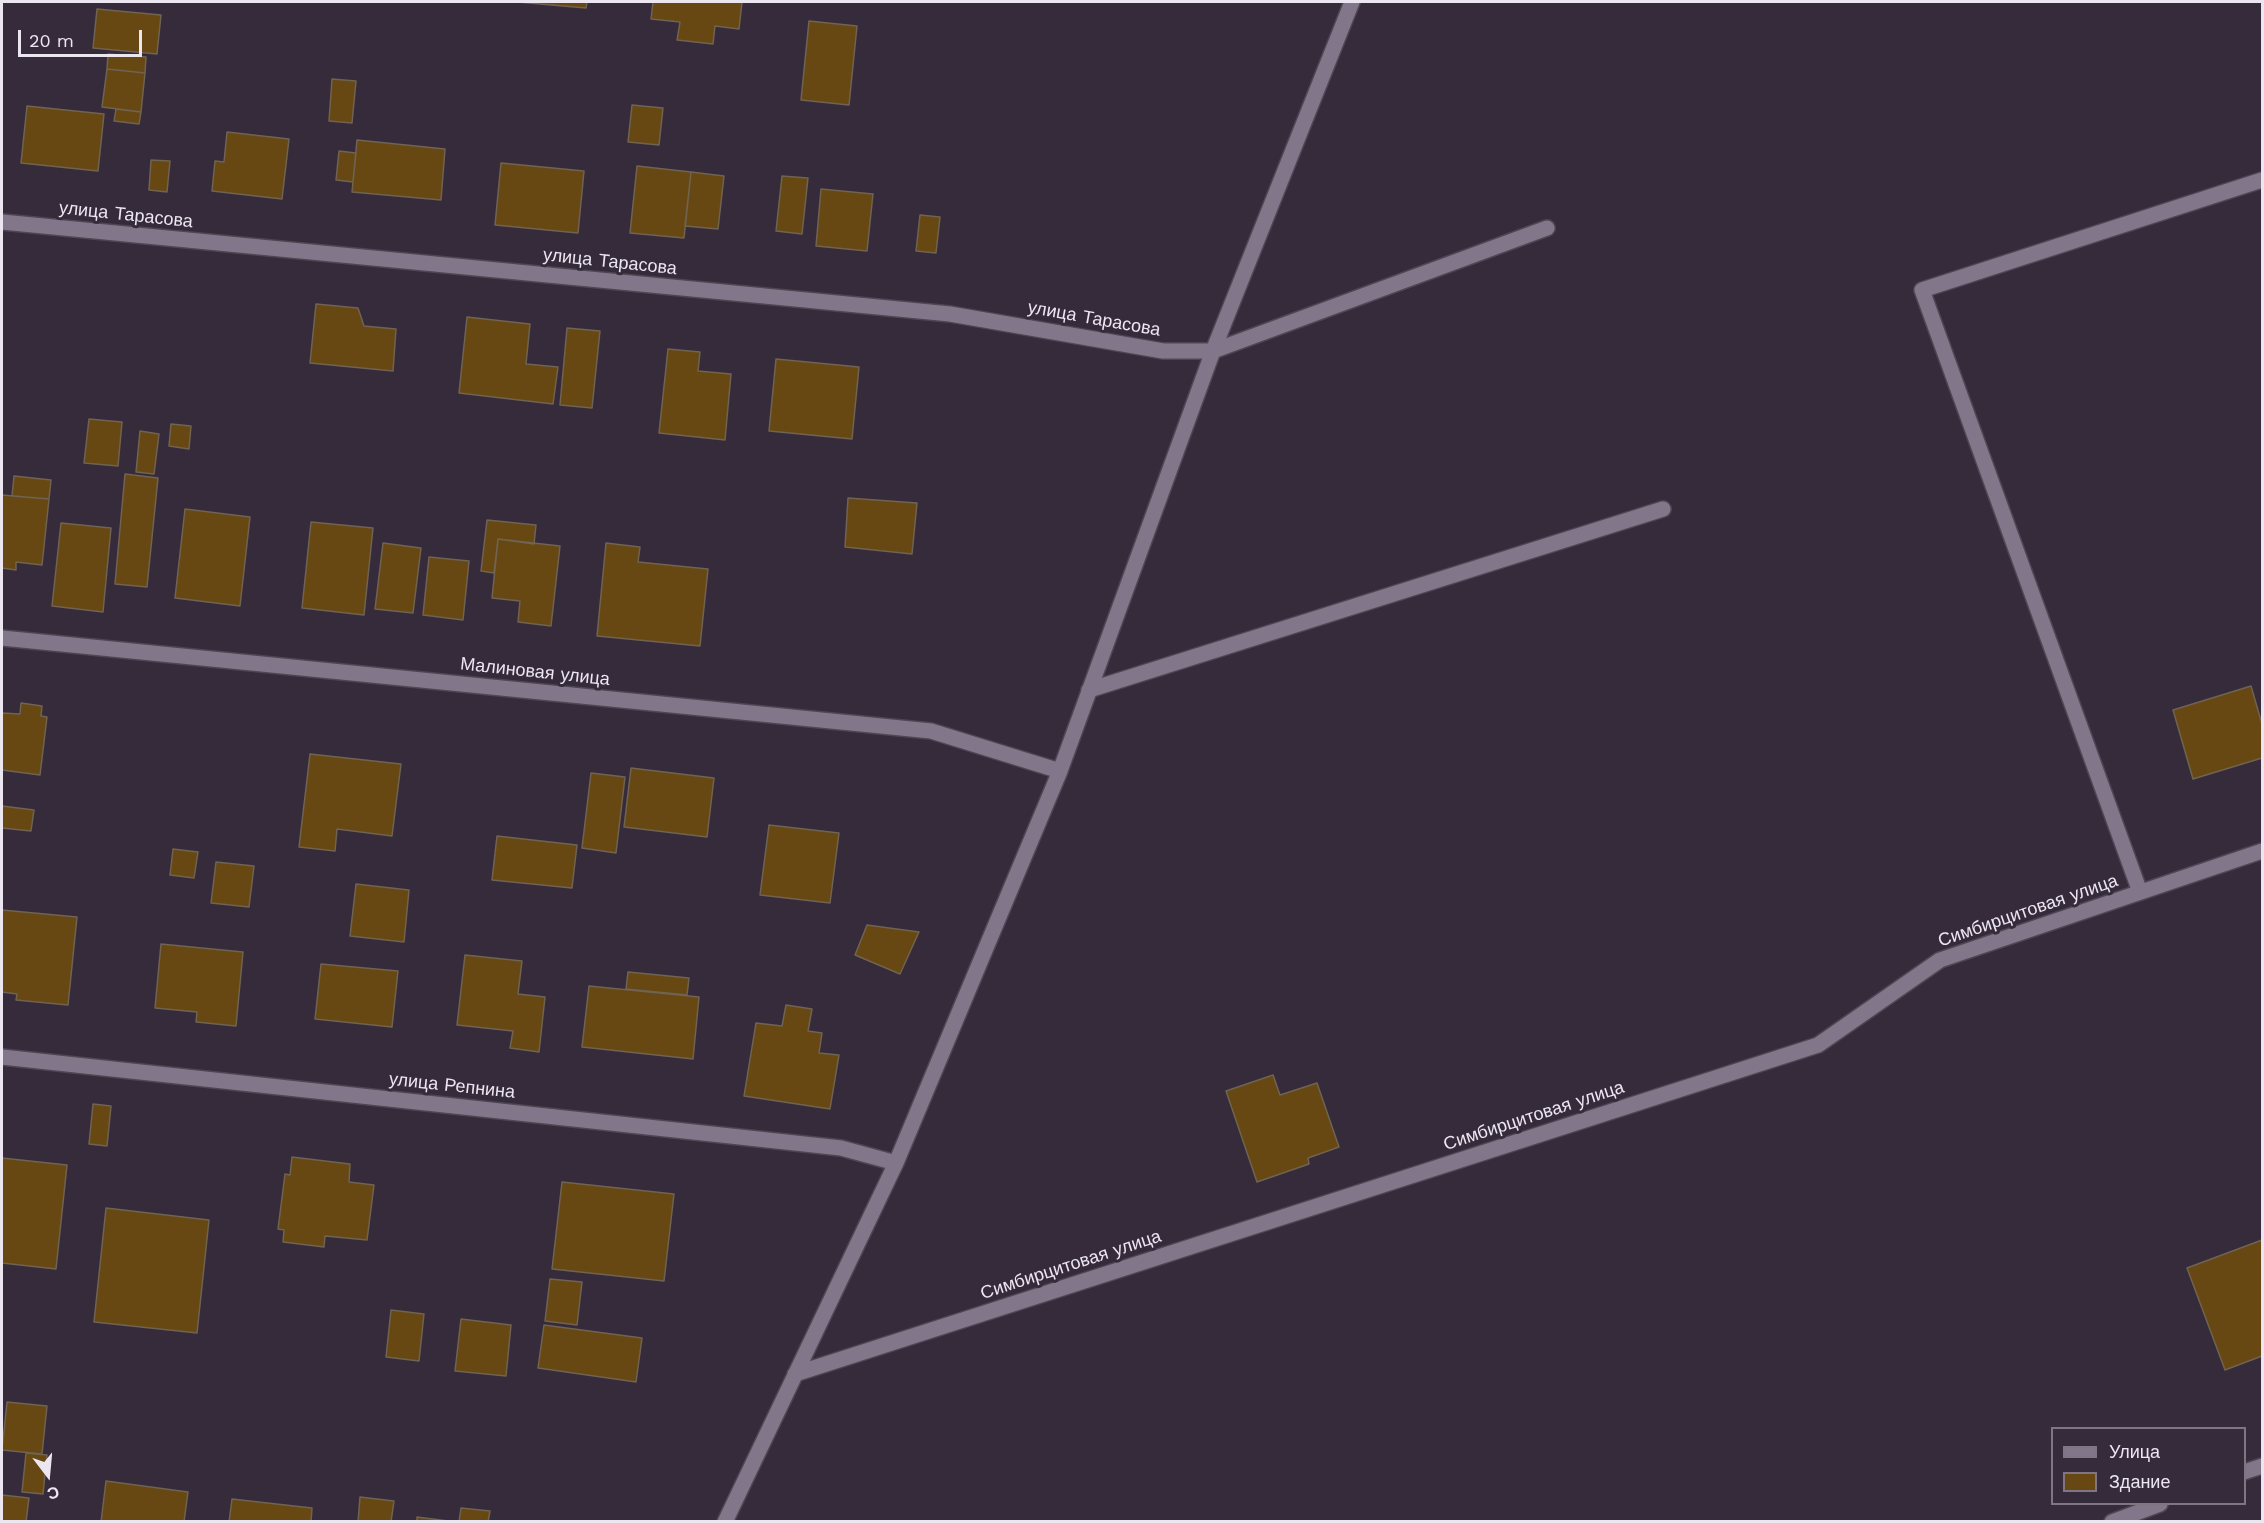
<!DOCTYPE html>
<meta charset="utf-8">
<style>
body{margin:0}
#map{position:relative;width:2264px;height:1523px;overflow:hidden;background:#352b3b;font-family:"Work Sans",sans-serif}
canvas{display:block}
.frame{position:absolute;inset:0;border:3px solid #ece6f0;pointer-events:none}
.legend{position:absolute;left:2051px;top:1427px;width:195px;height:78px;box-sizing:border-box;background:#352b3b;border:2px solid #7e7683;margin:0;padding:8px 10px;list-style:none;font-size:18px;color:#ece6f0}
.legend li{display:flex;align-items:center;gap:12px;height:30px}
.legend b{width:30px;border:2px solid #7e7683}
.north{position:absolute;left:18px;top:1445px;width:60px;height:60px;-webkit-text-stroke:4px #352b3b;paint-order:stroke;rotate:164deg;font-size:16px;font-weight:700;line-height:24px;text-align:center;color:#ece6f0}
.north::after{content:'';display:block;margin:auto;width:21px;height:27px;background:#ece6f0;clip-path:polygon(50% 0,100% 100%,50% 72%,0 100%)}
.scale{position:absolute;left:18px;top:30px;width:124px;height:27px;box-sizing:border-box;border:3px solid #ece6f0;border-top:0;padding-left:8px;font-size:18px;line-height:21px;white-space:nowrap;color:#ece6f0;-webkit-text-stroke:4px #352b3b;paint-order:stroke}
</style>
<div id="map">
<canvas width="2264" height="1523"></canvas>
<div class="frame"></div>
<ul class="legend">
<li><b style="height:8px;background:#82778a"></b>Улица</li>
<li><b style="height:16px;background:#674812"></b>Здание</li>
</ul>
<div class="north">С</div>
<div class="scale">20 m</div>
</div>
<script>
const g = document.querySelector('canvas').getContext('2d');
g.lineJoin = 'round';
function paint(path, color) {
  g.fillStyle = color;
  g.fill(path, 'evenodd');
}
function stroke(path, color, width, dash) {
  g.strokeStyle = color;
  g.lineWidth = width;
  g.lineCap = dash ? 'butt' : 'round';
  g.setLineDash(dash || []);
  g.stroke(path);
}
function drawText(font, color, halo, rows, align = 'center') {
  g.font = font + ' "Work Sans",sans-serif';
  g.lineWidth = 6;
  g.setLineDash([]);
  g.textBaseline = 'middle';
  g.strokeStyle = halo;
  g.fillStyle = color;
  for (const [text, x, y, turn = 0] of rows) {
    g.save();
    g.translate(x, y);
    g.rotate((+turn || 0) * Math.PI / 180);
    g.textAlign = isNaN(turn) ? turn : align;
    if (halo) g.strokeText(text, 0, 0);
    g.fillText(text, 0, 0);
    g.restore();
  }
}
const building = new Path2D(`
 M517,2H587L586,8Z
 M653,2H742L739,29L715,26L713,44L677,40L680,22L651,19Z
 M97,9L161,15L157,54L93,48Z
 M809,21L857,26L849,105L801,100Z
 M108,54L146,57L145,73L107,69Z
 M107,69L145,73L141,112L102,107Z
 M332,79L356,81L352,123L329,121Z
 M632,105L663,108L659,145L628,142Z
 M27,106L104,114L98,171L21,163Z
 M116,109L141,112L139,124L114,121Z
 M227,132L289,139L282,199L212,191L215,161L224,162Z
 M357,140L445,149L441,200L352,192Z
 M339,151L356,153L353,182L336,180Z
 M151,160L170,161L167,192L149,190Z
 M501,163L584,171L578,233L495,225Z
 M637,166L691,172L684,238L630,233Z
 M691,172L724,176L718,229L685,226Z
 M782,176L808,178L802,234L776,231Z
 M821,189L873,194L867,251L816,246Z
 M920,215L940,217L936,253L916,251Z
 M316,304L358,308L364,326L396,329L393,371L310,363Z
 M467,317L530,324L526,364L558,367L553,404L459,393Z
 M567,328L600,331L592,408L560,405Z
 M668,349L700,352L698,371L731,374L725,440L659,433Z
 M776,359L859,367L852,439L769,431Z
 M89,419L122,422L118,466L84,463Z
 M171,424L191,426L189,449L169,446Z
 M140,431L159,434L154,474L136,472Z
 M125,474L158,478L147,587L115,584Z
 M14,476L51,480L49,499L12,496Z
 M2,495L49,499L42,565L16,562V570L2,568Z
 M848,498L917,503L912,554L845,547Z
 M185,509L250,517L240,606L175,598Z
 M487,520L536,525L534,544L498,539L494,573L481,571Z
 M311,522L373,528L364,615L302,608Z
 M61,523L111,528L103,612L52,606Z
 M498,539L560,546L551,626L518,622L520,601L492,598Z
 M383,543L421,548L413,613L375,609Z
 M606,543L640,547L638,562L708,569L700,646L597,636Z
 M429,557L469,561L463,620L423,615Z
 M2251,686L2262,724V758L2193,779L2173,710Z
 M21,703L42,706L41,716L47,717L40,775L2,770V713L20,714Z
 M310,754L401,764L392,836L337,829L335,851L299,847Z
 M631,768L714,778L707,837L624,827Z
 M591,773L625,777L616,853L582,848Z
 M2,806L34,810L31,831L2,828Z
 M769,825L839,833L830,903L760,895Z
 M497,836L577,845L572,888L492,880Z
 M173,849L198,852L194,878L170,875Z
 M216,862L254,866L249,907L211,903Z
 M356,884L409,890L404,942L350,936Z
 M2,910L77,917L68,1005L16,1000L17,994L2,992Z
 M867,925L919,932L900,974L855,955Z
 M161,944L243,952L236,1026L196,1022L197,1012L155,1008Z
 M465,955L522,961L518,994L545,997L539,1052L510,1048L513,1031L457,1025Z
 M321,964L398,971L392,1027L315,1019Z
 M628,972L689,978L687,995L626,989Z
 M589,986L699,997L693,1059L582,1047Z
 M786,1005L812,1009L808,1031L822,1033L819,1053L839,1055L830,1109L744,1096L756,1023L782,1026Z
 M1273,1075L1280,1095L1317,1083L1339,1147L1308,1158L1309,1164L1257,1182L1226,1091Z
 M93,1104L111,1106L107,1146L89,1144Z
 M292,1157L350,1164L349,1182L374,1185L367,1240L325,1236L324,1247L283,1242L284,1230L278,1229L285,1174L290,1175Z
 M2,1158L67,1165L56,1269L2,1263Z
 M562,1182L674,1194L664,1281L552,1269Z
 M106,1208L209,1220L197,1333L94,1322Z
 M2262,1240V1356L2225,1370L2187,1268Z
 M550,1279L582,1282L577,1325L545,1321Z
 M391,1310L424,1314L419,1361L386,1357Z
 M461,1319L511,1325L506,1376L455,1371Z
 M544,1325L642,1338L636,1382L538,1368Z
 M7,1402L47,1406L42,1454L2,1450Z
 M26,1453L47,1455L43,1494L22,1492Z
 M106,1481L188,1492L184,1522H101Z
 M2,1495L29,1498L26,1522H2Z
 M360,1497L394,1501L391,1522H358Z
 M232,1499L312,1508L311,1522H229Z
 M461,1508L490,1511L488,1522H459Z
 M417,1517L456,1522H417Z`);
paint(building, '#674812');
stroke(building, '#706352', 1.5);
const lane = new Path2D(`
 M1213,351L1547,228
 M1089,690L1663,509
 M2140,892L1922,290L2262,180`);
const street = new Path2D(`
 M2,222L950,314L1163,351H1213
 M2,638L931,731L1060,771
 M2,1057L841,1148L896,1163
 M795,1374L1818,1045L1940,960L2262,851
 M2244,1472L2262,1466
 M725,1522L896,1163L1060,771L1213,351L1352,2
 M2112,1522L2160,1504`);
stroke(lane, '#4f4653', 18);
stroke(street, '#4f4653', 18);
stroke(lane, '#82778a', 15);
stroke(street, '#82778a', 15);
drawText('18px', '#ece6f0', '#352b3b', [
 ["улица Тарасова",126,215,6],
 ["улица Тарасова",610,262,6],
 ["улица Тарасова",1094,319,10],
 ["Малиновая улица",535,672,6],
 ["Симбирцитовая улица",2028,911,-19],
 ["улица Репнина",452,1086,6],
 ["Симбирцитовая улица",1534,1116,-18],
 ["Симбирцитовая улица",1071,1265,-18]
]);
</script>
